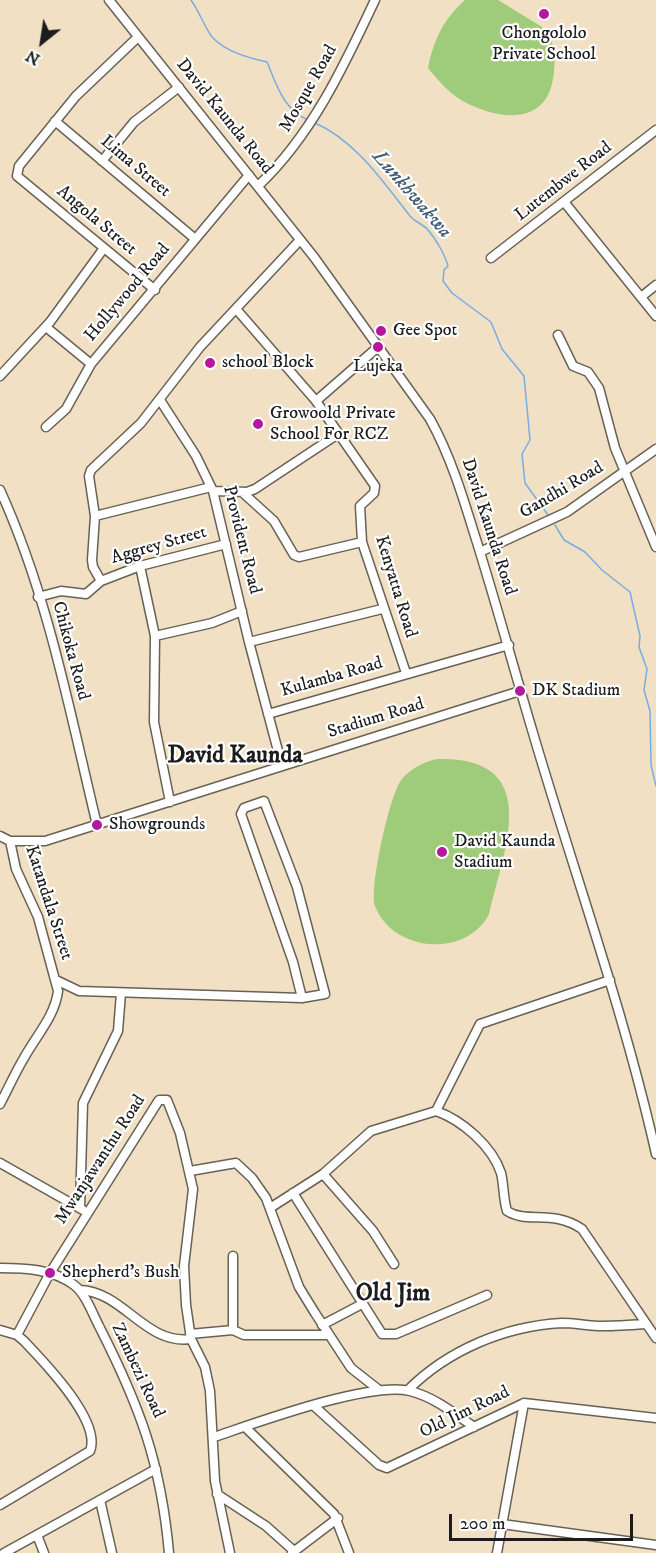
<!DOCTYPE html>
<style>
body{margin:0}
#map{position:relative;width:656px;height:1553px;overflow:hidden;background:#f1e0c3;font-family:"IM FELL DW Pica",serif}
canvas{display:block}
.north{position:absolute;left:12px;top:12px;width:60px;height:60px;-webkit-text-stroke:4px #fff;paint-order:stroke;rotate:210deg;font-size:16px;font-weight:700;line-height:24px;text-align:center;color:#1c1c1c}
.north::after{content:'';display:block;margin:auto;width:21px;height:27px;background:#1c1c1c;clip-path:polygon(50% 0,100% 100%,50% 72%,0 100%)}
.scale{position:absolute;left:449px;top:1514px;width:184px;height:27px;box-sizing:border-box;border:3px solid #1c1c1c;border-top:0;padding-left:8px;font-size:18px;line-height:21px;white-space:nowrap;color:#1c1c1c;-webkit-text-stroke:4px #fff;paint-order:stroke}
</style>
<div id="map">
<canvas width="656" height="1553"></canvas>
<div class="north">N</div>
<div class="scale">200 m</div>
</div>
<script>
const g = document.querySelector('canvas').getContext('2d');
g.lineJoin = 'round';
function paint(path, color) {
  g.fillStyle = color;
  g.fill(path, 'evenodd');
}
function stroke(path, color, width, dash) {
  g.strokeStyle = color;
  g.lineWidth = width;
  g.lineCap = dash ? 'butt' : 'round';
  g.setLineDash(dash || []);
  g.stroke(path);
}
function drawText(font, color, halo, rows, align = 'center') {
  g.font = font + ' "IM FELL DW Pica",serif';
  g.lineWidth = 4.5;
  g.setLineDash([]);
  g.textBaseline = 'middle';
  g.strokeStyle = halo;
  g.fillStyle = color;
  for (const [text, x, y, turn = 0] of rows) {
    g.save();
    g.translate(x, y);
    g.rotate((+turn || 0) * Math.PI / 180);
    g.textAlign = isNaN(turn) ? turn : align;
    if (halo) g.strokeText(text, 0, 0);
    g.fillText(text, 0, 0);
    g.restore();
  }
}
paint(new Path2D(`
 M465,0H498L547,30C555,45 556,62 553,79C545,128 494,119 461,100C448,92 437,79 428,68C434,39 443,20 465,0Z
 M437,759C545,756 504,850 489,914C467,958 393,953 375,906C369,889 390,792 402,779C411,768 424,762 437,759Z`), '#9fcc7a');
stroke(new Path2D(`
 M191,0C199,11 204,26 212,37C226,52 249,58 267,62C277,86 284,110 308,120
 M315,123C356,141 383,182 410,216C415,222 423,224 428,230C436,239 445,255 448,266L444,270L443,281L452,293L491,322L502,349L524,376L530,440L522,454L525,483L548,515
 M555,525L564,540L585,552L602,570L630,592L640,636L639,647L647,669L644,690L650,711L651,765L656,786`), '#75ade4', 1.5);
const minor = new Path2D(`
 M109,0L314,257L430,419C450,455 462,494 474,533C495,599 513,666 533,733C574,873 624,1011 656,1154
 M138,37L76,96L19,166L17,176L155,290
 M55,121L194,238
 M102,161L134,122L179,87
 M258,186C312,135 344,66 375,0
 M565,203L656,316
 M491,258L656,130
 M641,297L656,285
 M237,310L316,401L375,486L374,493L360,506L362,542L406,673
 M46,327L91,364
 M558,335L573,366L588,372L599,388L615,448L656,547
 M0,376L50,322L104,248
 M160,400L196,456L213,491L249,642L282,766
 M316,401L378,347
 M46,427L66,409L91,364L249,175
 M0,490C48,595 70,713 97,825
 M213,491L247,492L255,489L338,434
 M242,492L274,521L294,555L299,557L362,542
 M95,516L211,487
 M480,552L567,512L656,449
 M140,566L155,636L154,722L170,802
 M101,581L93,567L92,560L95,516L89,476L91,470L141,423L200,347L300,240
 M38,597L61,591L86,594L101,581L140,566L226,544
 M155,636L212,623L242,611
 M249,642L382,609
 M268,714L509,645
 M0,836L10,841H45L520,691
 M56,980L79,991L302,998L325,994L297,887L264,801L244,808L241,814L293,962L302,998
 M0,1104C8,1089 15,1073 24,1058C36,1036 55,1016 58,991L38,917L16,869L10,841
 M436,1111L480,1024L610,980
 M0,1163L83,1210
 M190,1171L236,1163L252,1178L266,1198L299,1287L315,1313L351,1368L379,1390
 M323,1174L373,1231L394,1264
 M293,1193L382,1334H396L487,1295
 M80,1208L83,1103L118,1031L121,993
 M270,1208L323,1174L371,1131L436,1111C462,1120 492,1146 501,1173C504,1185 503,1198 507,1211C527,1224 553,1209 582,1229L656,1338
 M0,1268C25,1268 53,1269 74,1285C86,1294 93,1315 100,1328C140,1407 161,1463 169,1553
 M80,1290C124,1292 145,1345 191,1339
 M322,1325L362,1304
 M0,1330L17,1335L24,1341C43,1361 102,1421 90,1451L0,1505
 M233,1330V1256
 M190,1334L233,1330L244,1335H328
 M17,1335L50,1273L159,1100H167L180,1133L193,1189L184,1266L186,1305L191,1339L205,1367L210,1391L215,1481L230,1553
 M408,1390C448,1350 505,1326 562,1323C575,1323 589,1326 603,1326C617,1326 631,1325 645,1324
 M313,1405L379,1465L387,1468L524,1403L656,1418
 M245,1427L334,1514L349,1553
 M214,1437C256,1423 370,1381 410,1391C434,1397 454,1413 474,1427
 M217,1494L266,1526L294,1551
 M100,1500L112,1553
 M502,1524L656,1545
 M37,1535L44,1553
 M4,1553L156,1469
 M292,1553L338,1518
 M497,1553L524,1403`);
stroke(minor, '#676156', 11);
stroke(minor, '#fff', 8);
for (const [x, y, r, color] of [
 [544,14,6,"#b5179e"],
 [381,331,6,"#b5179e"],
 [378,347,6,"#b5179e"],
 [210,363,6,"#b5179e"],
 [258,424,6,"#b5179e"],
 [520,691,6,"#b5179e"],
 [97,825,6,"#b5179e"],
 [442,852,6,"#b5179e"],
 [50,1273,6,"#b5179e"]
]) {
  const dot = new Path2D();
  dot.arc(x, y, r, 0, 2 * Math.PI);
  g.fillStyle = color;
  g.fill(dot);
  stroke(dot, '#fff', 2);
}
drawText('18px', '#1c1c1c', '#fff', [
 ["Chongololo",544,34,"center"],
 ["Private School",544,55,"center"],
 ["Gee Spot",393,331],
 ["school Block",222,363],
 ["Lujeka",378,367,"center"],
 ["Growoold Private",270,414],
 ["School For RCZ",270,435],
 ["DK Stadium",532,691],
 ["Showgrounds",109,825],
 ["David Kaunda",454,842],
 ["Stadium",454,863],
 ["Shepherd's Bush",62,1273]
], 'left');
drawText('18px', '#1c1c1c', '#fff', [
 ["Mosque Road",309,89,-60],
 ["David Kaunda Road",224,117,51],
 ["Lima Street",135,167,40],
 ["Lutembwe Road",564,182,-38],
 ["Angola Street",96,221,40],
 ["Hollywood Road",128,293,-50],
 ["Gandhi Road",562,491,-31],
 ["David Kaunda Road",488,527,72],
 ["Provident Road",241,540,76],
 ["Aggrey Street",159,546,-16],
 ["Kenyatta Road",395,587,73],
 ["Chikoka Road",70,651,75],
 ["Kulamba Road",332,678,-16],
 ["Stadium Road",376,719,-17],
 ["Katandala Street",48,903,72],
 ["Mwanjawanthu Road",101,1160,-57],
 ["Zambezi Road",137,1371,65],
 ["Old Jim Road",465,1413,-26]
]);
drawText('italic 20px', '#445d76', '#fff', [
 ["Lunkhwakwa",411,195,49]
]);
drawText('bold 24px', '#1c1c1c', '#fff', [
 ["David Kaunda",235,757],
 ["Old Jim",393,1295]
]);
</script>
